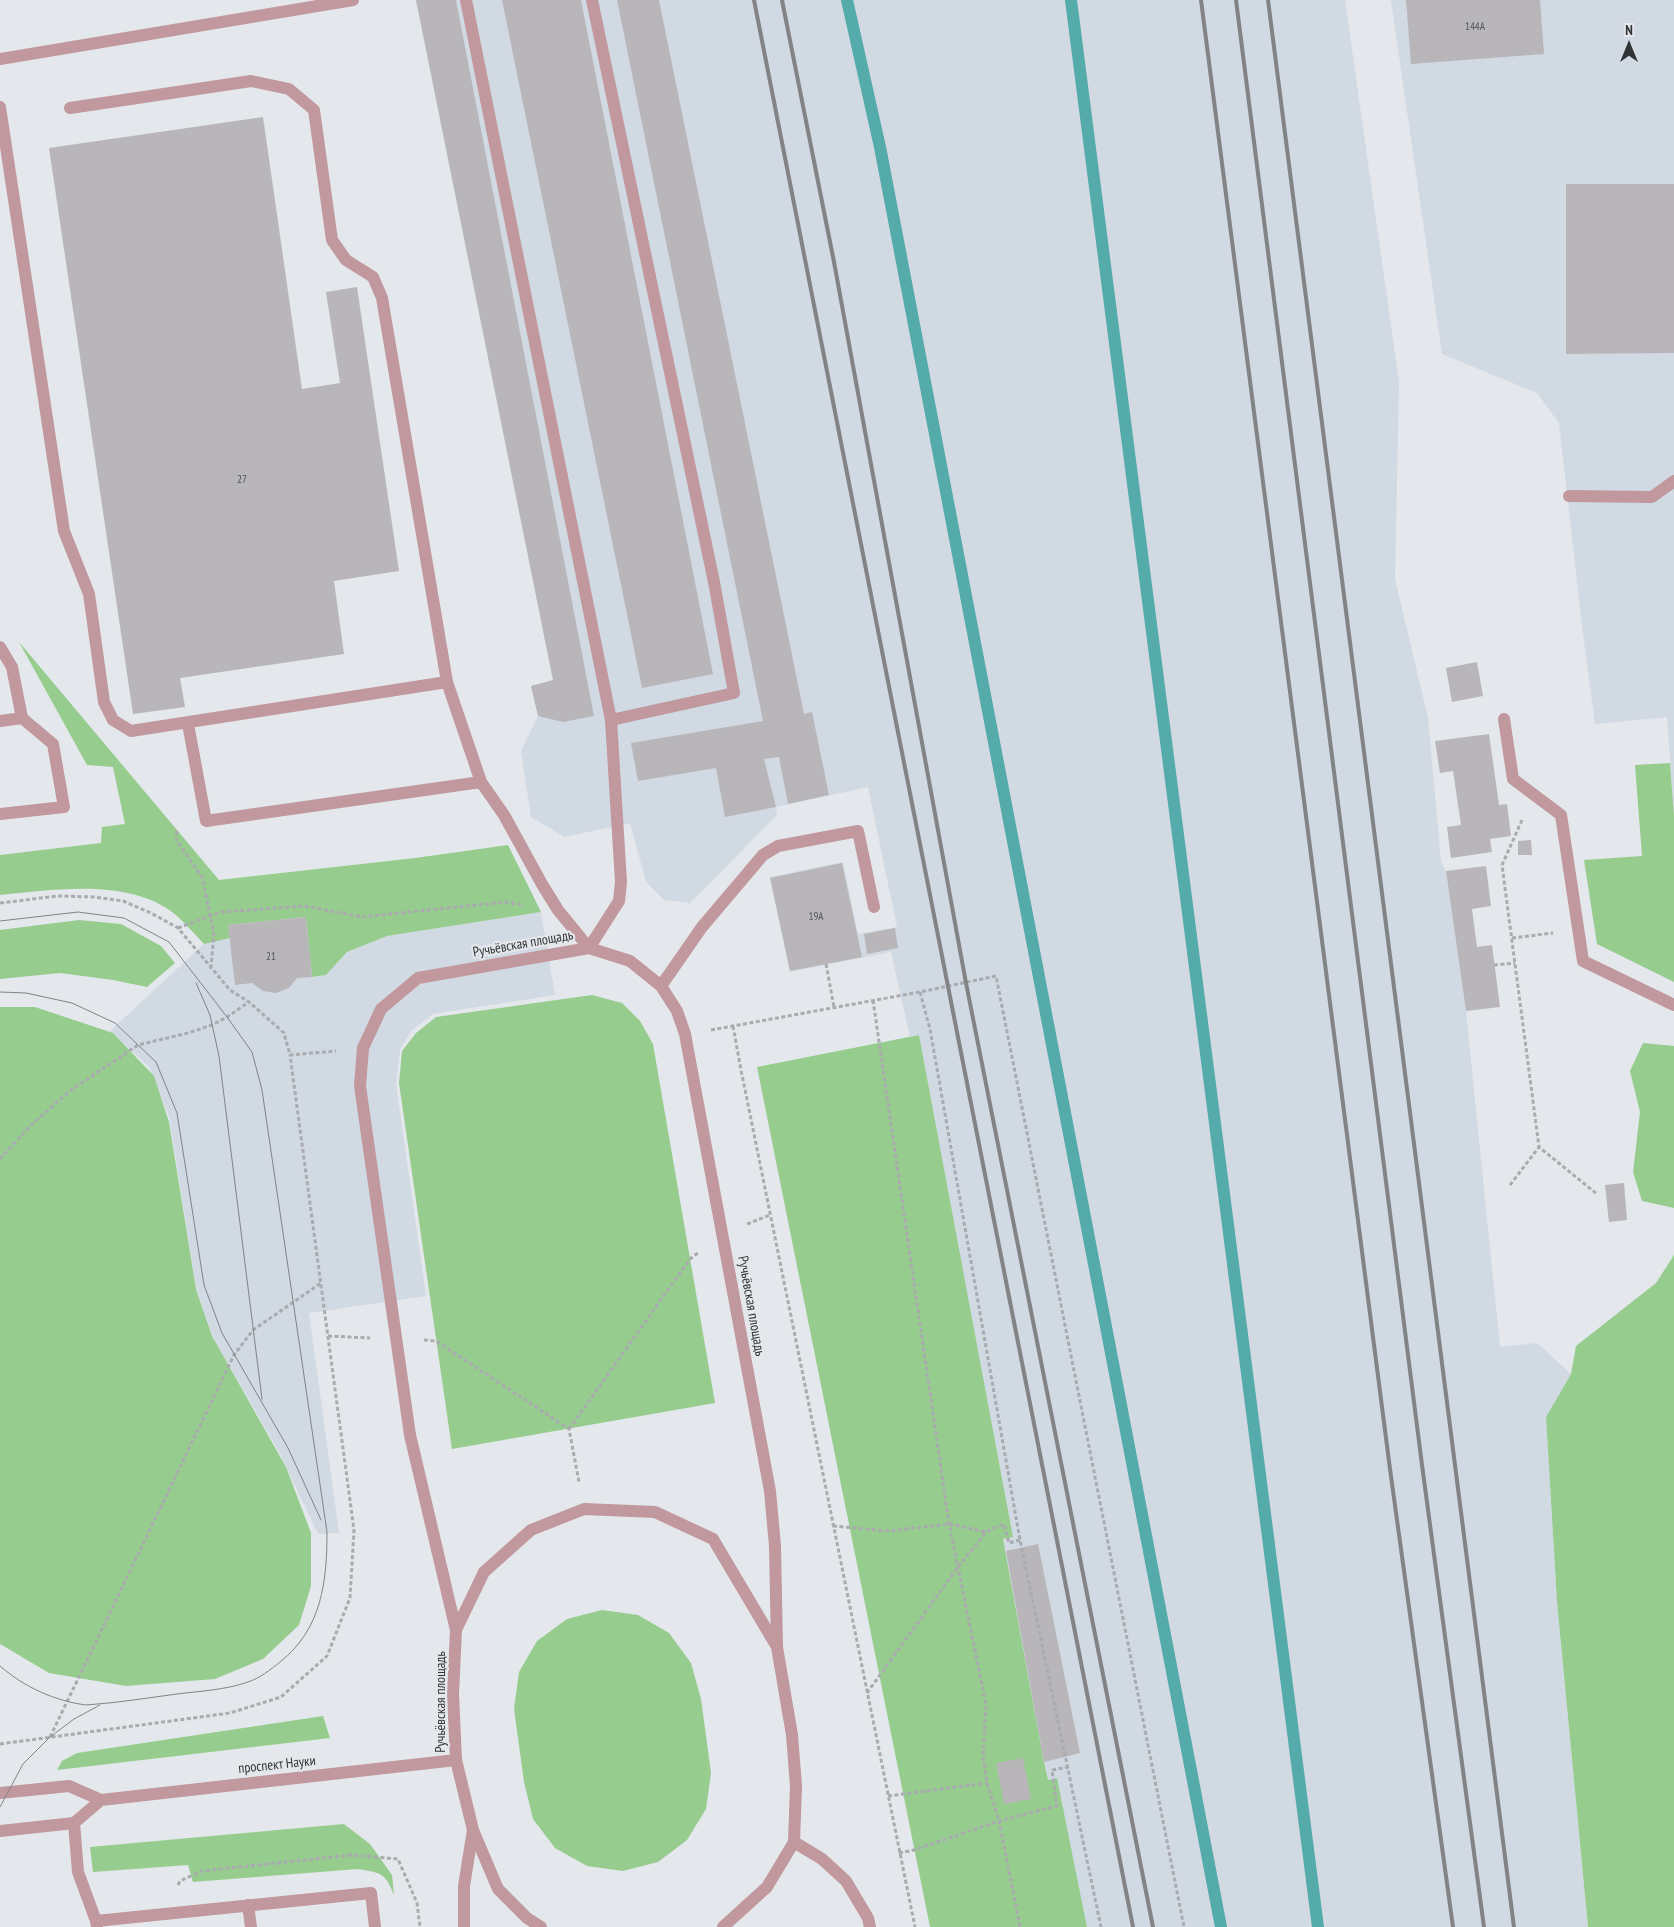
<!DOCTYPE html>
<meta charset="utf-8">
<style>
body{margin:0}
#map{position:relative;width:1674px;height:1927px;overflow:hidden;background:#e4e7eb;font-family:"PT Sans Narrow",sans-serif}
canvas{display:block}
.north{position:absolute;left:1604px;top:20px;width:50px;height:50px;-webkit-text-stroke:4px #e4e7eb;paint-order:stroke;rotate:0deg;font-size:14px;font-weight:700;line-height:20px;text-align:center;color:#323334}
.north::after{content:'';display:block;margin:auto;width:18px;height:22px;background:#323334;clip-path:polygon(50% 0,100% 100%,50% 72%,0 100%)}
</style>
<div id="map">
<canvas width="1674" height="1927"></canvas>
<div class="north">N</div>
</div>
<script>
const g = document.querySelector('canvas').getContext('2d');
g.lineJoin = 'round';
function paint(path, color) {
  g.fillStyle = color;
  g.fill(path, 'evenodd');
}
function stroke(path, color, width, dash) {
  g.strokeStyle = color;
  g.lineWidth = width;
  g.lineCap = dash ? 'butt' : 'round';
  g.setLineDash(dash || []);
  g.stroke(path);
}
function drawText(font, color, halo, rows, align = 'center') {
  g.font = font + ' "PT Sans Narrow",sans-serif';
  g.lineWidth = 4.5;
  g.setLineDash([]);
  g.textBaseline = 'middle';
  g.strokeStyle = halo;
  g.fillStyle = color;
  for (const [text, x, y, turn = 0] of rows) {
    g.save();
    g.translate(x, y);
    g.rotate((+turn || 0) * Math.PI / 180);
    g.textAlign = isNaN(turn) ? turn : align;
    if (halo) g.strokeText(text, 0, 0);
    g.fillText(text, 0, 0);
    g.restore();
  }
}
paint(new Path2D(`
 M416,0H1345L1399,382L1395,579L1428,718L1441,862L1446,871L1466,1011L1500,1347L1537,1343L1571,1374L1546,1417L1557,1602L1588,1927H1087L1057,1779L1048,1780L1044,1762L1003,1539L1013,1537L919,1035L910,1037L891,952L790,972L770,877L843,862L858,934L897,927L868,787L776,807L777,815L690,903L664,900L646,882L630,823L564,837L531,817L521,751L538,716L531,686L553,680Z
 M1391,0H1674V816L1667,717L1595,724L1582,626L1559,423L1537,393L1442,354Z
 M541,912L555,995L433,1014L411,1031L400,1050L396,1084L426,1296L309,1313L339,1533L318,1534L279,1452L213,1338L196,1287L169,1116L149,1067L110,1031L204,944L229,938L228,925L306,917L313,977L326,975L347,952L387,936Z`), '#d1d9e3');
paint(new Path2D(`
 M19,642L219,880L415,858L508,845L541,912L387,936L347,952L326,975L312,977L306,917L228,925L230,938L204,944C195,935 187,925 177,916C131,877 55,890 0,895V855L101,843L102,827L125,824L113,767L87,765Z
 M1670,763L1674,816V982L1597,944L1584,860L1642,856L1635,765Z
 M79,920L121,924L161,946L175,963L147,987L113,980L60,973L0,979V930Z
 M592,995L622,1003L640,1021L653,1044L715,1403L452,1449L399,1083L402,1051L416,1033L436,1017Z
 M0,1007H35L113,1033L154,1076L169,1122L196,1289L212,1336L286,1467L311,1533V1586L299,1625L263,1659L215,1679L126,1686L49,1673L0,1644Z
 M919,1035L1013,1537L1003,1539L1044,1762L1048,1780L1057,1778L1087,1927H930L757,1067Z
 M1643,1043L1674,1046V1208L1642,1201L1633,1172L1640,1112L1630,1071Z
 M1674,1255V1927H1588L1557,1602L1546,1417L1571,1374L1576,1346L1656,1283Z
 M602,1610L638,1615L669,1633L691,1663L701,1699L711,1773L706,1809L687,1840L658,1862L623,1871L587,1866L555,1848L533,1819L524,1782L514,1709L519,1672L537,1641L567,1619Z
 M323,1716L330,1738L57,1770L62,1761L77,1753Z
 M344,1824L370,1844L392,1875L394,1895C385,1872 381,1873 358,1869L193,1882L188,1865L93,1872L90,1847Z`), '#96cd8e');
stroke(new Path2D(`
 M847,0L880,147L1221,1927
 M1071,0L1318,1927`), '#5aa', 12);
paint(new Path2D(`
 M416,0H456L594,716L563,722L538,716L531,686L553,680Z
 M502,0H581L713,674L642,688Z
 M617,0H659L804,714L812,712L829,795L788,804L779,757L764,759L776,807L725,817L716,768L638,781L631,743L763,721Z
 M1406,0H1540L1544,54L1411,64Z
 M263,117L302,389L340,383L326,292L357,287L399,571L334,581L344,654L180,678L185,707L133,714L49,148Z
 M1566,184H1674V353L1566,354Z
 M1477,662L1483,696L1452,702L1446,668Z
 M1489,734L1499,805L1507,804L1511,836L1490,839L1492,852L1451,858L1447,827L1461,825L1453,771L1440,773L1435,741Z
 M1531,840L1532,855H1518V841Z
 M842,863L862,957L790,971L770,878Z
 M1486,866L1491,906L1472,909L1477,947L1492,945L1500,1007L1466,1011L1446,871Z
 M306,917L312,977L297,978L289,988L276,993L263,991L252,983L235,985L228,925Z
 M895,928L898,948L867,954L864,934Z
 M1624,1183L1627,1220L1609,1222L1605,1185Z
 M1038,1544L1080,1753L1044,1762L1006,1551Z
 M1023,1758L1031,1799L1004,1804L996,1763Z`), '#b9b6ba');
stroke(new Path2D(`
 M1522,820L1502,865L1539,1147L1597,1194
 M177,831L176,840L202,877L214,934L211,966
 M0,903L58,896L94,897L123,901L151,913L178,928L230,990L249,1002L284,1033L290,1055L336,1051
 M178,928L221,912L305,906L362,917L505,902L523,905
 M1512,938L1553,933
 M826,964L834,1007
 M1494,965L1515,963
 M920,992L930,1029L1020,1540L1101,1927
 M873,1000L949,1524L986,1704L983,1757L987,1783L999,1821L1020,1927
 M733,1026L741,1070L915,1927
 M711,1030L920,992L996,976L1184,1927
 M0,1159L30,1126L71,1090L138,1045L188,1033L212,1025L227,1017L249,1002
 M1510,1185L1539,1147
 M747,1224L770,1215
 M328,1336L370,1338
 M424,1340L436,1341L569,1429L579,1482
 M569,1429L690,1259L699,1252
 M833,1526L889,1531L949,1524L986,1532
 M867,1693L958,1567L986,1532L1004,1524L1009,1543L1020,1540
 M50,1737L234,1355L253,1330L321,1283
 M0,1744L230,1713L281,1697L327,1656L350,1598L354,1530L290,1055
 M888,1796L987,1783
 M899,1853L914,1850L999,1821L1057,1806L1052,1770L1069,1767
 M178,1885L180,1881L202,1871L351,1855L398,1859L417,1903L420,1927`), '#a9abae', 3, [4, 2.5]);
stroke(new Path2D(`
 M592,0L714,582L734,693L611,720
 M0,59L353,0
 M0,107L64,531L89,594L104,702L113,720L131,731L447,682
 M70,108L251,81L289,89L314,110L332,240L346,260L373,277L382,298L447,682L481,782L504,815L543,886L558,910L589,948L619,901L621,882L611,720L466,0
 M1569,496L1652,497L1674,481
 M0,647L12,667L22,718L53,744L64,807L0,814
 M1504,719L1513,779L1561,815L1583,961L1674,1005
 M0,721L22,718
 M188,724L206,821L481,782
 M661,986L702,927L763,855L778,846L858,831L874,907
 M456,1630L410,1435L360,1086L363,1048L381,1009L418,978L589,948L630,961L661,986L677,1011L685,1034L770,1491L775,1546L777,1647
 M74,1823L78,1872L96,1921L97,1927
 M794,1842L822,1859L846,1881L868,1918L870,1927
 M248,1905L251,1927
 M96,1921L371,1893L375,1927
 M464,1927V1886L473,1830`), '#c0989d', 12);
stroke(new Path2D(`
 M0,1793L69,1786L101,1800L456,1760
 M0,1831L74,1823L101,1800
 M541,1927L527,1918L498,1889L473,1830L456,1760L453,1694L456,1630L484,1572L531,1530L584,1509L655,1512L713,1539L777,1647L792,1735L796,1786L794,1842L767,1887L723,1927`), '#c0989d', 12);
stroke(new Path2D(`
 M0,921L78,912L124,918L169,942L227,1017L252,1052L262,1090L327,1532C327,1581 322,1629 280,1662C270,1670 260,1678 248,1682C225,1690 201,1691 177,1694C147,1698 116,1703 86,1705C55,1701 24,1687 0,1666
 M196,983L210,1015L219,1056L262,1399
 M0,992L26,993L72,1003L115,1023L156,1062L177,1113L204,1285L222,1333L288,1448L321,1520
 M0,1807L23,1764L50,1737L74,1719L100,1705`), '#818385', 1);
stroke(new Path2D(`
 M754,0L1133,1927
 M782,0L834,262L966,983L1153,1927
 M1201,0L1390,1469L1453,1927
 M1236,0L1422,1465L1484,1927
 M1268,0L1514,1927`), '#818385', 4);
drawText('11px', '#545456', null, [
 ["144А",1475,27],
 ["27",242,480],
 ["19А",816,917],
 ["21",271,957]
]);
drawText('14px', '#323334', '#e4e7eb', [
 ["Ручьёвская площадь",523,944,-10],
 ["Ручьёвская площадь",751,1306,80],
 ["Ручьёвская площадь",441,1702,-90],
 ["проспект Науки",277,1765,-6]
]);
</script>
